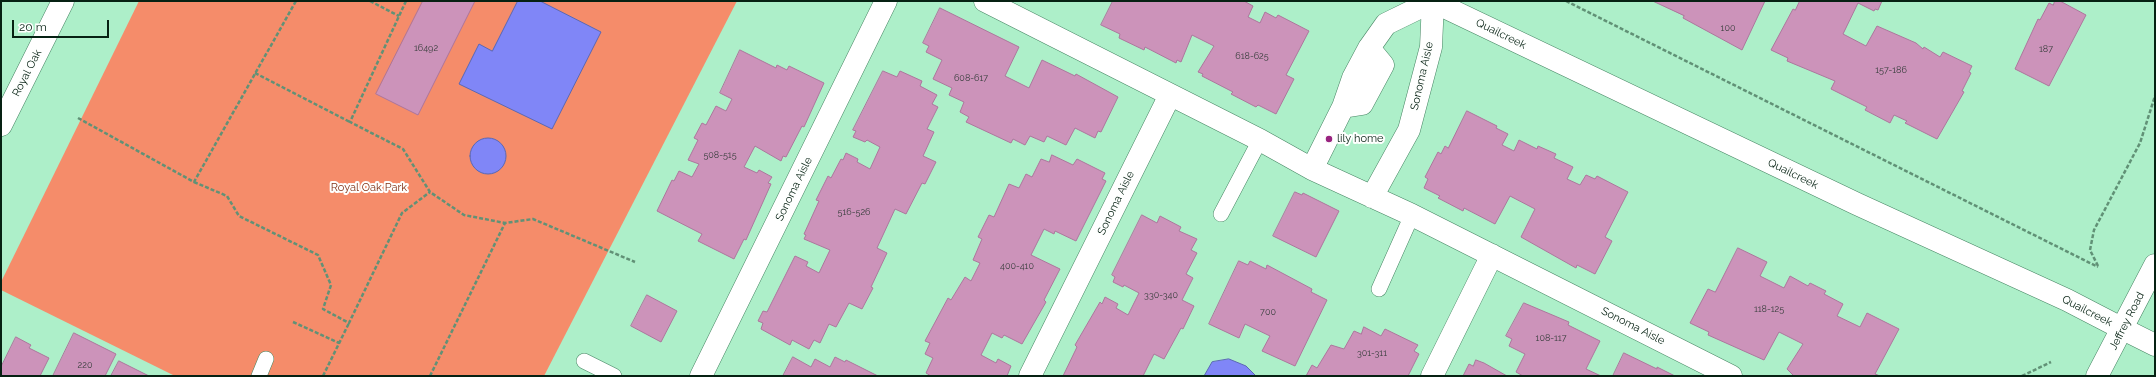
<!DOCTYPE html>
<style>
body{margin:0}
#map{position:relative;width:2156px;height:377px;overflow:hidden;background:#adefc9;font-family:Raleway,sans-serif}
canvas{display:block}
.frame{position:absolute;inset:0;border:2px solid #062113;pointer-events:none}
.scale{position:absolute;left:12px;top:20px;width:97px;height:18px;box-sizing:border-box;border:2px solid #062113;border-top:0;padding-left:5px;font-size:12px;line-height:14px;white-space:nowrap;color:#062113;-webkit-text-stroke:3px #fefffe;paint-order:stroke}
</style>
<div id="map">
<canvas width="2156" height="377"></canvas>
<div class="frame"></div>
<div class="scale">20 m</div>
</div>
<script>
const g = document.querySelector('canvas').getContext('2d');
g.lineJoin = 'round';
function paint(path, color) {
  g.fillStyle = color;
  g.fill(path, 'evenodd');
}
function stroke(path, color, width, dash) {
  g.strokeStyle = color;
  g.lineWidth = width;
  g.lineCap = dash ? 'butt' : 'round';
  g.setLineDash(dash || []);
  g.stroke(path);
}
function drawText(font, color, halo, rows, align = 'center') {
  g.font = font + ' Raleway,sans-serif';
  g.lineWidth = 4;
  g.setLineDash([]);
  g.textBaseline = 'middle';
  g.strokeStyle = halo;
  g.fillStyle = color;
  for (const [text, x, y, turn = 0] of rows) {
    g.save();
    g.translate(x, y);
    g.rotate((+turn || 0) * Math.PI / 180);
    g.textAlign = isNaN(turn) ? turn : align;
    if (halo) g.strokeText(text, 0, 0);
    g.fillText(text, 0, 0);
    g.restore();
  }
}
paint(new Path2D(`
 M139,1H737L544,376H175L1,290V282Z`), '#f58c6a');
const water = new Path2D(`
 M518,1H540L601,32L552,129L459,84L479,44L492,51Z
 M470 156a18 18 0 1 1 36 0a18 18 0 1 1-36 0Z
 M1229,359L1246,366L1256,376H1204L1212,362Z`);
paint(water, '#8086f7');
stroke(water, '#5b68b3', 1);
const building = new Path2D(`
 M423,1H475L418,115L376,94Z
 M1113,1H1244L1253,6L1248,17L1260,23L1265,12L1276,18L1278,15L1309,31L1286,75L1294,79L1276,114L1258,105L1256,107L1231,94L1233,92L1202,76L1203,74L1198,72L1214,46L1192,35L1181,62L1177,60L1176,63L1145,47L1144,50L1119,38L1120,34L1101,25Z
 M1653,1H1765L1742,50L1683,18L1684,16Z
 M1800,1H1882L1878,10L1875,9L1874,11L1858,3L1843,34L1866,46L1877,26L1916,43L1923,49L1924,47L1940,57L1943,52L1972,66L1969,72L1971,73L1962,91L1964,92L1937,139L1905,123L1907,121L1894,115L1890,123L1865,110L1867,107L1831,89L1835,81L1787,61L1788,58L1771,50L1793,9L1795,10Z
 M2055,1H2060L2086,15L2049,86L2015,69L2038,19L2040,20L2049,3L2053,5Z
 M940,8L1019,47L1005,76L1029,88L1042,60L1075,76L1076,74L1118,97L1101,132L1098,131L1095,138L1075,128L1066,145L1047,136L1044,142L1030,136L1025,145L1013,139L1011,143L966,122L969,117L960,112L964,102L949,95L952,88L933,79L942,60L926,52L929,46L923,43Z
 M740,50L776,68L777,65L787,70L789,66L824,83L804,127L802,126L786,157L783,156L781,161L755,146L744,167L757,173L759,170L772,177L768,183L771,184L746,240L744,239L734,259L698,241L702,234L657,211L672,180L674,181L679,171L692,177L699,164L688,160L698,140L694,138L702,123L706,125L716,106L726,111L732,99L720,93Z
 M883,71L897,77L900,71L922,81L920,86L937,95L932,104L938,107L927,129L934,132L923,156L936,162L925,184L922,183L906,214L895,209L877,248L887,253L871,287L873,288L862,309L849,303L836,327L829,324L820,343L814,340L809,349L792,340L790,345L761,329L763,323L758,321L763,311L767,312L795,256L808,262L806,266L819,273L830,250L804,239L806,235L804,234L819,201L816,200L828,176L831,178L841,159L843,160L846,153L858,159L857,162L870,169L880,147L867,140L865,142L853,137L856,131L853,130Z
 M1467,111L1497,126L1496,128L1508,134L1502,145L1514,151L1519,140L1537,149L1538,146L1556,154L1554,158L1573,167L1567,179L1580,185L1586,175L1595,179L1597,176L1628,192L1605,237L1612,241L1595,274L1577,265L1576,268L1521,237L1535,209L1510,196L1495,224L1464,208L1463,211L1438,198L1440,196L1424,188L1428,179L1425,177L1438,152L1441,154L1445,146L1448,148Z
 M1052,155L1073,165L1077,159L1105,173L1102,179L1106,181L1076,241L1055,231L1054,234L1044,229L1031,255L1060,269L1044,300L1046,302L1022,344L1004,335L1002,338L992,333L981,355L996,363L998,359L1011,366L1007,376H931L926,373L933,358L925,354L930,343L925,341L948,298L951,300L965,277L971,281L980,263L973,260L982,239L978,237L989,215L994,217L1009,184L1019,188L1026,174L1032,177L1041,159L1049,162Z
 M1295,192L1302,195L1303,193L1339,211L1316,257L1273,236Z
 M1142,215L1157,223L1160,216L1181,227L1179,231L1197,239L1191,250L1197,253L1186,274L1193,278L1182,300L1194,306L1183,329L1181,328L1164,359L1154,354L1143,376H1063L1077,347L1075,345L1100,302L1102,304L1105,297L1118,304L1116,308L1128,315L1139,293L1124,285L1123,287L1113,282L1115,277L1112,275Z
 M1738,248L1767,262L1760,276L1784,288L1790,276L1808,286L1810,283L1826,291L1824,294L1843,304L1837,316L1860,327L1867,313L1899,329L1875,374L1880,376H1794L1787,369L1803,344L1779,332L1764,360L1708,335L1709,332L1690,323L1708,289L1715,292Z
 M1239,261L1248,265L1250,261L1266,269L1267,265L1312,289L1311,292L1327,300L1295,366L1262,351L1270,336L1245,324L1239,338L1209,324Z
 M647,295L677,311L661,342L631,326Z
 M1524,303L1569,322L1568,325L1600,341L1586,369L1601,376H1523L1516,372L1525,354L1509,346L1512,339L1506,336Z
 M1364,327L1381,336L1385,329L1418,345L1414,351L1419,354L1408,376H1306L1312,365L1317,368L1331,345L1344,349L1354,331L1361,334Z
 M74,333L116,354L105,376H53Z
 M16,337L31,345L29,348L49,358L40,376H1V367Z
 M1624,353L1657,369V367L1675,376H1613Z
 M793,357L811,367L815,359L830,367L835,357L845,362L846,360L878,376H783Z
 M1476,360L1484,363L1507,376H1463L1469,364L1473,366Z
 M119,361L149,376H111Z`);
paint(building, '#cc93ba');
stroke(building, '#ac769c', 1);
const lane = new Path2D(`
 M1221,214L1260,140
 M1379,289L1412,215
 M584,361L614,376
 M259,376L266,359`);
const street = new Path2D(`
 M985,1L1260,140L1312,169L1412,215L1731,376
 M1343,107L1362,104L1383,65L1369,48
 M1312,169L1343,107L1353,78L1369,48L1386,24L1433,1
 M1372,197L1409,130L1431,47L1433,1
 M2123,329L2155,345
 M701,376L886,1
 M1030,376L1170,95
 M1432,376L1492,255`);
const secondary = new Path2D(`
 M1432,1L1857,204L2067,300L2123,329
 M1,125L63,1`);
const primary = new Path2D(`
 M2097,376L2155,265`);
stroke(lane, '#468563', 16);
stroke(street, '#468563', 23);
stroke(secondary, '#468563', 23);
stroke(primary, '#468563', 23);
stroke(new Path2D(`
 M370,1L399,16
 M406,1L350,122L403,149L430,192L464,215L505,223
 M1566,1L2098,267
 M255,73L350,122
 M78,118L194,182L296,1
 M194,182L227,196L239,216L318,255L331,285L323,309L349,323L402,213L430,192
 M2098,266L2090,250L2094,230L2140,143L2155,96
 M293,322L339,343
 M323,376L349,323
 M430,376L505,223L533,219L635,262
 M2022,376L2051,362`), '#619176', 2.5, [4, 2]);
stroke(lane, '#fff', 15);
stroke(street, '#fff', 22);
stroke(secondary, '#fff', 22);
stroke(primary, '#fff', 22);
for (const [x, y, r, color] of [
 [1329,139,4,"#99237f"]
]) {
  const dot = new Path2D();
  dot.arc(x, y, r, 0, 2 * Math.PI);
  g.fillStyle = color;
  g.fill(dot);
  stroke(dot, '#fefffe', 1.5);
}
drawText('9px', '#383e3d', null, [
 ["100",1728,28],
 ["16492",426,48],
 ["187",2046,49],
 ["618-625",1252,56],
 ["157-186",1891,70],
 ["608-617",971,78],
 ["508-515",720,155],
 ["516-526",854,212],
 ["400-410",1017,266],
 ["330-340",1161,295],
 ["118-125",1769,309],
 ["700",1268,312],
 ["108-117",1551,338],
 ["301-311",1372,353],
 ["220",85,365]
]);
drawText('11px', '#062113', '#fefffe', [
 ["Quailcreek",1501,34,26],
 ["Royal Oak",27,73,-63],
 ["Sonoma Aisle",1422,76,-77],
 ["Quailcreek",1793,174,26],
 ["Sonoma Aisle",794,189,-64],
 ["Sonoma Aisle",1116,203,-64],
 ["Quailcreek",2087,311,27],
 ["Jeffrey Road",2127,321,-63],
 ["Sonoma Aisle",1633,326,27]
]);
drawText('11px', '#062113', '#fefffe', [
 ["lily home",1337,139]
], 'left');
drawText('11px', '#803115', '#fefffe', [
 ["Royal Oak Park",369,188]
]);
</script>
